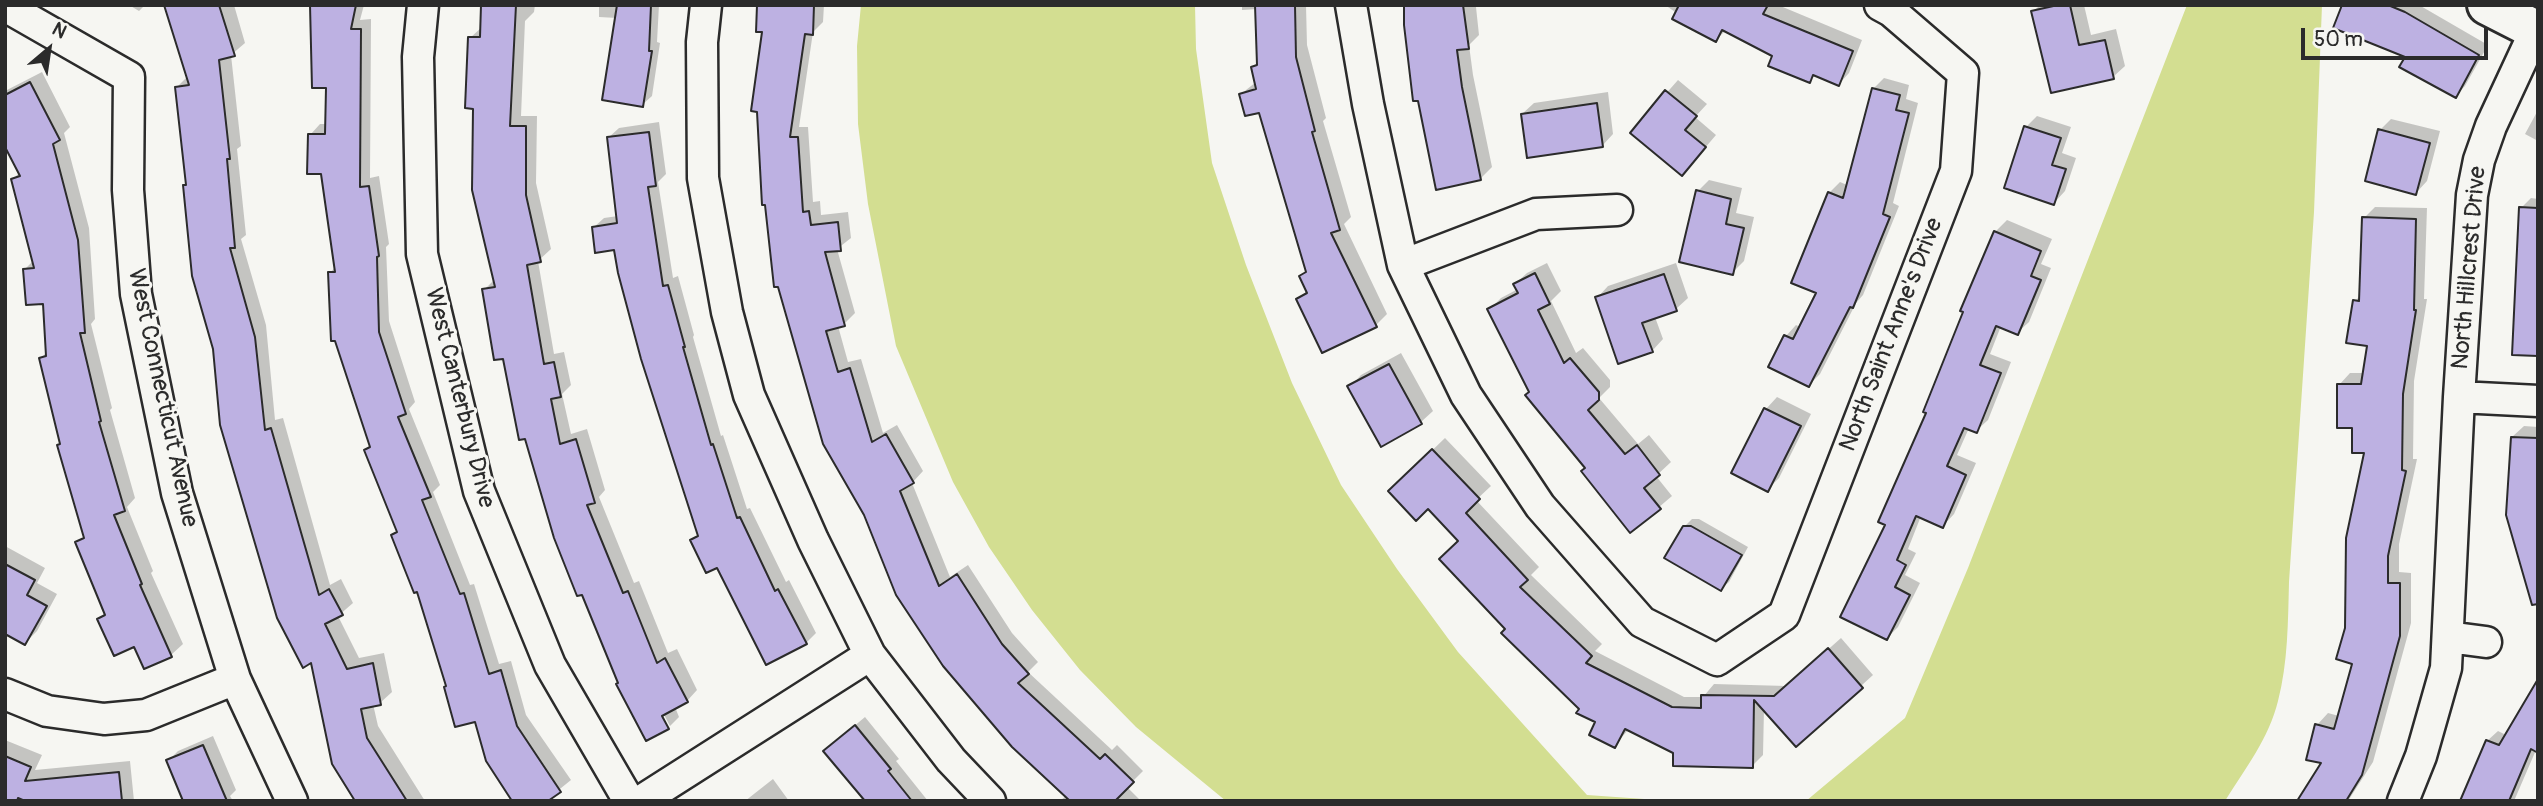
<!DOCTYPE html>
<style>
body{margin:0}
#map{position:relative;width:2543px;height:806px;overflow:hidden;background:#f6f6f2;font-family:Pangolin,sans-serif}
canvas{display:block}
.frame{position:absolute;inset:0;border:7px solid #2b2b2b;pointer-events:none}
.north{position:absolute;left:14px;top:14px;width:70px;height:70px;-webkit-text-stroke:5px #f6f6f2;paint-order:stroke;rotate:29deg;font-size:19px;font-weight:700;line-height:28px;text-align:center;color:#2b2b2b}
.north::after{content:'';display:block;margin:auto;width:24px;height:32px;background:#2b2b2b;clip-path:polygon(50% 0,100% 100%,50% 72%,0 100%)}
.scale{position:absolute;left:2301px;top:28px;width:187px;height:32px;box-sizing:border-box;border:4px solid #2b2b2b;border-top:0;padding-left:9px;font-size:21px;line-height:24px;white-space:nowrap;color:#2b2b2b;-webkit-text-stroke:5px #f6f6f2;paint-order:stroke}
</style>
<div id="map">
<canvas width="2543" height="806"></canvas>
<div class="frame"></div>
<div class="north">N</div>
<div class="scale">50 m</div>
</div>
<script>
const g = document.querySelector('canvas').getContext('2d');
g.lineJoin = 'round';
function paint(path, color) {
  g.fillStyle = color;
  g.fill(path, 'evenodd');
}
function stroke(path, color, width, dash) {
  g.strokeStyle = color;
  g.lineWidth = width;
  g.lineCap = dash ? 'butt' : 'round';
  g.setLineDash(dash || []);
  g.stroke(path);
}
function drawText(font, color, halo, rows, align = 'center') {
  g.font = font + ' Pangolin,sans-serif';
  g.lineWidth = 6;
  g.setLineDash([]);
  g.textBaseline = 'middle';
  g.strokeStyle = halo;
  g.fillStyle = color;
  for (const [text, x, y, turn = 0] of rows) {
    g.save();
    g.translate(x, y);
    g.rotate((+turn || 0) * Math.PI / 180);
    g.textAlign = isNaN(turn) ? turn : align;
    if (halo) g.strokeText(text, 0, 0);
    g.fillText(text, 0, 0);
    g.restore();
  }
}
paint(new Path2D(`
 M861,5H1195L1196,49L1212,163L1246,265L1292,383L1341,485L1397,569L1458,652L1587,795L1673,801H1226L1136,727L1080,670L1032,610L989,547L953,482L896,346L868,204L858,124L857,46Z
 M2187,5H2322L2314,212L2289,582C2288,621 2288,663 2278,701C2269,738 2245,769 2225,801H1806L1905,718L1968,568Z`), '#d3de91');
paint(new Path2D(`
 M129,5H145L139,11Z
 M166,5H234L245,43L231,55L241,146L237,149L246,235L241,239L266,325L275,420L283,418L330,585L341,579L353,603L338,616L359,658L384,653L392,692L380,703L373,704L378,726L425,801H357L214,349L185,185L187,183L177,87L188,76Z
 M315,5H364L360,20L371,19L370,178L379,176L389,244L386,247L389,321L415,402L409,409L440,485L433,492L470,585L474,584L499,664L511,661L526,715L571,780L545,801L447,685L418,589L393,535L398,530L366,450L371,445L330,273L336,266L322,173L310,135L320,124H327L328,86Z
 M483,5H535L534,12L525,21L521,116H537L536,183L551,249L538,261L554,354L564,352L571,385L562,394L571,434L587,429L605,490L599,497L634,583L639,581L668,653L677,649L697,690L687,701L675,707L679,717L670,726L660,707L657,709L666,726H669L647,739L618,684L583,592L578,594L555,537L526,437L521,438L504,356L496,358L484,290L495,279L474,190L475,107H467L470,38L482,27Z
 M599,5H659L657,42L660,43L652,96L642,105L617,18L599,17Z
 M759,5H824L823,22L813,32L799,127H808L813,202L820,201L821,215L848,212L851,238L837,249L855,313L844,324L838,326L848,362L861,359L883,433L897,425L923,471L912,483L950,577L968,565L1012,633L1038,662L1028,672L1112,750L1117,745L1143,771L1127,787L1141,801L1061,800L1067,795L866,515L824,443L764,31Z
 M1242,5H1306L1307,45L1326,118L1323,121L1351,217L1344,224L1387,314L1376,325L1298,299L1308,290L1301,276L1307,270L1260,110L1241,94L1256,82L1253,67L1259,61L1257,9L1242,10Z
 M1405,5L1476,7L1479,35L1469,45L1473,75L1492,167L1480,179Z
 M1665,5H1778L1862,40L1849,73L1839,84L1816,75L1809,81L1774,56L1726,30L1716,40Z
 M2040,5H2084L2091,35L2116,29L2125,66L2113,77L2033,12Z
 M2344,5H2419L2488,45L2465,86L2455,96Z
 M42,72L70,127L64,133L89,228L95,319L91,324L112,408L110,410L135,498L127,507L153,571L151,573L183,644L171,655L135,645L99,619L106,613L77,542L85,535L41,358L47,352L44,302L25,269L34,260L13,179L20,172L5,143V91Z
 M1884,78L1909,85L1906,99L1918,103L1893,203L1899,206L1863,295L1856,303L1820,374L1809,385L1786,336L1796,325L1800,327L1818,292L1829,193L1840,182L1847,185L1873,89Z
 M1678,80L1707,104L1695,117L1716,135L1693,162L1632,132Z
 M1608,92L1613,134L1602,146L1522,114L1534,103Z
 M2538,110V141L2525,134Z
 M2037,116L2071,127L2062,153L2076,158L2065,191L2054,203L2026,127Z
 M2391,119L2440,131L2427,181L2416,193L2380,130Z
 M659,122L666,174L658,182L673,278L678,276L694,335L693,337L721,436L723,435L747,509L750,508L786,582L789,580L816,633L806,643L692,540L699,533L616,248L593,228L604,218L618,216L608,138L619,128Z
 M1709,180L1742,188L1736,213L1754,217L1744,261L1732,273L1698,191Z
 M2531,198L2538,199V355L2521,208Z
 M2375,207L2427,208L2424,299H2427L2414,381L2413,459H2417L2399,544V572L2411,573V623L2373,762L2348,801H2299L2323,762L2317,725L2328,713L2339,716L2355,662L2366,451L2339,385L2350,373H2365L2369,345L2355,301L2361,295L2364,218Z
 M2007,220L2052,239L2041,264L2051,268L2029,322L2017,333L2001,326L1990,354L2011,362L1988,420L1976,431L1969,428L1957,455L1976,463L1954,514L1943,526L1921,516L1908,549L1916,553L1905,575L1920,583L1898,627L1887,638V524L1995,232Z
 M1547,263L1561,291L1551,301L1576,353L1583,348L1610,380V387L1599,398L1638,444L1649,435L1671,462L1656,476L1672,496L1631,531L1587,467L1531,392L1489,310L1501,298L1518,289L1515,284L1527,273Z
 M1676,263L1688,298L1676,309L1655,317L1663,339L1652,351L1597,298L1608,286Z
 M1401,353L1433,411L1421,422L1382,444L1350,387L1361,375Z
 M1777,397L1811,414L1779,478L1767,490L1734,472L1766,409Z
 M2524,426L2538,427V582L2512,437Z
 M1445,438L1491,486L1476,500L1539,567L1531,575L1602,644L1595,651L1684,697H1703L1714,684L1787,686L1841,638L1873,675L1796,745L1764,709L1763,755L1752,766L1675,752L1629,729L1614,746L1597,721L1581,708L1507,629L1460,541L1428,507L1390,491Z
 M1692,519H1699L1748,547L1729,582L1721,589L1684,527Z
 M5,546L45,568L37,583L57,594L37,631L25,643L5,632Z
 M865,717L899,759L896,761L928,801H867L835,742Z
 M2498,731L2536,750L2514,801H2462L2487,741Z
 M213,736L236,790L230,796L233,801H185L168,761L178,751Z
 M5,740L42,755L35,770L130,761L134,801H30L5,791Z
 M773,779L789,801H745Z`), '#0003');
const building = new Path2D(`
 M164,5H219L235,56L219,60L230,159H227L235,248H230L255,337L265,430L271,428L319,595L329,589L343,615L325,624L347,669L373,663L381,705L361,709L367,738L407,801H355L332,764L311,663L303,668L277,618L220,425L213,349L192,276L183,185H186L175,87L189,85Z
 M310,5H356L351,29H361L360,187L369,186L379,256L377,257L379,332L406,414L398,417L431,497L422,500L460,594L464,593L489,674L501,670L517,726L561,792L548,801H512L486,761L475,722L455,727L444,687L446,686L417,592L414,593L391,535L397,532L364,450L370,447L335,341H331L328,272H335L321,174H307L308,134H325L326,88H312Z
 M481,5H516L510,126H526V195L541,262L527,265L544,364L554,362L561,397L551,399L560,444L576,439L595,503L587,505L623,593L628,591L657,663L665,658L688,702L662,716L669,729L646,741L616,684L618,683L582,595L577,596L554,538L525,439L519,440L503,359L494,360L482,289L495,287L472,190L473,109L465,108L468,37H480Z
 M617,5H651L649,51H652L643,107L602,100Z
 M757,5H814L813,35L805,34L790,137H798L803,212L809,211L811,225L838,222L841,251L825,252L845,326L826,331L838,372L850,368L872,442L886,434L914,483L900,491L939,586L957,574L1002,644L1029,674L1018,683L1100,759L1105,754L1134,782L1115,801H1070L1012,747L943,666L896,595L864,515L823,444L778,287H774L765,205H762L757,112L751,111L762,32H756Z
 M1255,5H1295L1296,57L1315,131L1312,132L1340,230L1331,233L1377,327L1322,353L1296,299L1307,293L1299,276L1306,272L1259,113L1245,116L1239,94L1256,89L1251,67L1257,65Z
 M1404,5H1463L1469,49L1457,50L1462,87L1481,180L1436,190L1418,101H1413L1404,25Z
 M1679,5H1768L1763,14L1853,51L1839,86L1813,75L1810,83L1768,66L1772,56L1722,30L1716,42L1672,19Z
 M2058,5H2070L2079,45L2105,40L2114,79L2051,93L2031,11Z
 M2342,5H2388L2405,12L2479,55L2456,98L2399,67L2405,57L2333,28Z
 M30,82L60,140L53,144L78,240L85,333H80L101,421L99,422L125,511L114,515L142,584L140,585L172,657L144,669L134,647L114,656L97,619L105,615L75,542L84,538L57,445L60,444L39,358L46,356L43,304L26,305L23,269L34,268L11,179L20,176L5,147V95Z
 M1872,88L1900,95L1896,110L1909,113L1883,214L1890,217L1853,308L1850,307L1809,387L1768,367L1784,335L1793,339L1816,293L1791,283L1828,192L1843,198Z
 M1665,90L1697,116L1685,130L1706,147L1682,176L1630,133Z
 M1597,103L1603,147L1527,158L1521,114Z
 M2024,126L2061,138L2052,165L2066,169L2054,205L2004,188Z
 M2378,129L2430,143L2416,195L2365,181Z
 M649,132L656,186L648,187L663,286L668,285L685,347H683L711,445L713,444L737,518L740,517L775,591L778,589L807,644L766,665L717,568L706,573L690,540L698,536L641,359L618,273L614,250L595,253L592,227L617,223L607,137Z
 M1696,190L1731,199L1726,224L1744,228L1733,275L1679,262Z
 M2519,207L2538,208V356L2512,355Z
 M2362,217L2416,219L2414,310H2416L2403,394L2402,470L2406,471L2388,556V583H2400V636L2362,775L2346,801H2297L2321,763L2306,760L2315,724L2334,729L2352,664L2336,659L2345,628L2346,538L2364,453H2352V428H2337V384H2361L2367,346L2346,343L2353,300L2359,301Z
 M1994,231L2041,251L2031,276L2041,280L2018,335L1996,326L1980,365L2001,373L1977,433L1964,428L1947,466L1966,475L1943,528L1916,516L1897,560L1906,565L1895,587L1910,595L1887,640L1840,617L1885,525L1878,522L1926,413L1923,412L1963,312L1960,311Z
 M1535,273L1550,304L1538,310L1564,363L1570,358L1599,392V400L1588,410L1625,454L1637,445L1660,475L1644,488L1661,509L1630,533L1581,471L1585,468L1525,395L1529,392L1487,309L1518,293L1513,284Z
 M1664,274L1677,311L1642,323L1653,352L1618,364L1595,297Z
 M1389,364L1422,424L1381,447L1347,386Z
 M1764,408L1801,426L1768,492L1731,473Z
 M2511,437L2538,438V604L2532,605L2506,515Z
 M1432,449L1480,499L1466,513L1528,580L1520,587L1592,656L1586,663L1672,707L1701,708V695L1774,696L1828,648L1863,688L1796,747L1754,700L1753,768L1673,766V753L1625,729L1615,748L1589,735L1595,722L1576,713L1579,709L1501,633L1505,629L1439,559L1458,541L1428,509L1416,521L1388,491Z
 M1683,526H1691L1742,555L1721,591L1664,558Z
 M5,564L35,580L27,595L47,606L25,645L5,634Z
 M2538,679V753L2531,749L2509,801H2460L2486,740L2499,745Z
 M855,725L891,769L888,771L912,801H865L823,751Z
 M203,745L227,801H183L166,760Z
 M5,756L31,767L25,781L119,772L122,801H25L18,798L17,801H5Z`);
paint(building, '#bdb1e2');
stroke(building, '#2b2b2b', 2);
const street = new Path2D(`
 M423,5L418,57L422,254L479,491L550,665L629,801
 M706,5L702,42L703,178L727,312L749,395L813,540L870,655L951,760L990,801
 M1351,5L1368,104L1403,265L1466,395L1540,506L1642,622L1717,660L1784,615L1956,171L1963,73L1891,11L1880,5
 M5,6L129,77L128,190L136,294L177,493L235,679L292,801
 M1403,265L1536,214L1617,210
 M2459,397L2538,401
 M2448,637L2486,642
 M5,694L47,711L104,719L146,715L235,679
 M641,801L870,655
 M2403,801L2421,756L2446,668L2459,397L2472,195L2479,160L2491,126L2538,25`);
const secondary = new Path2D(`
 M2487,5L2538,31`);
stroke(street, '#2b2b2b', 35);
stroke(secondary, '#2b2b2b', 44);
stroke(street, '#f6f6f2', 30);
stroke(secondary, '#f6f6f2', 38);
drawText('24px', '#2b2b2b', '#f6f6f2', [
 ["North Hillcrest Drive",2470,268,-85],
 ["North Saint Anne's Drive",1892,335,-69],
 ["West Connecticut Avenue",162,398,78],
 ["West Canterbury Drive",459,398,76]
]);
</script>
